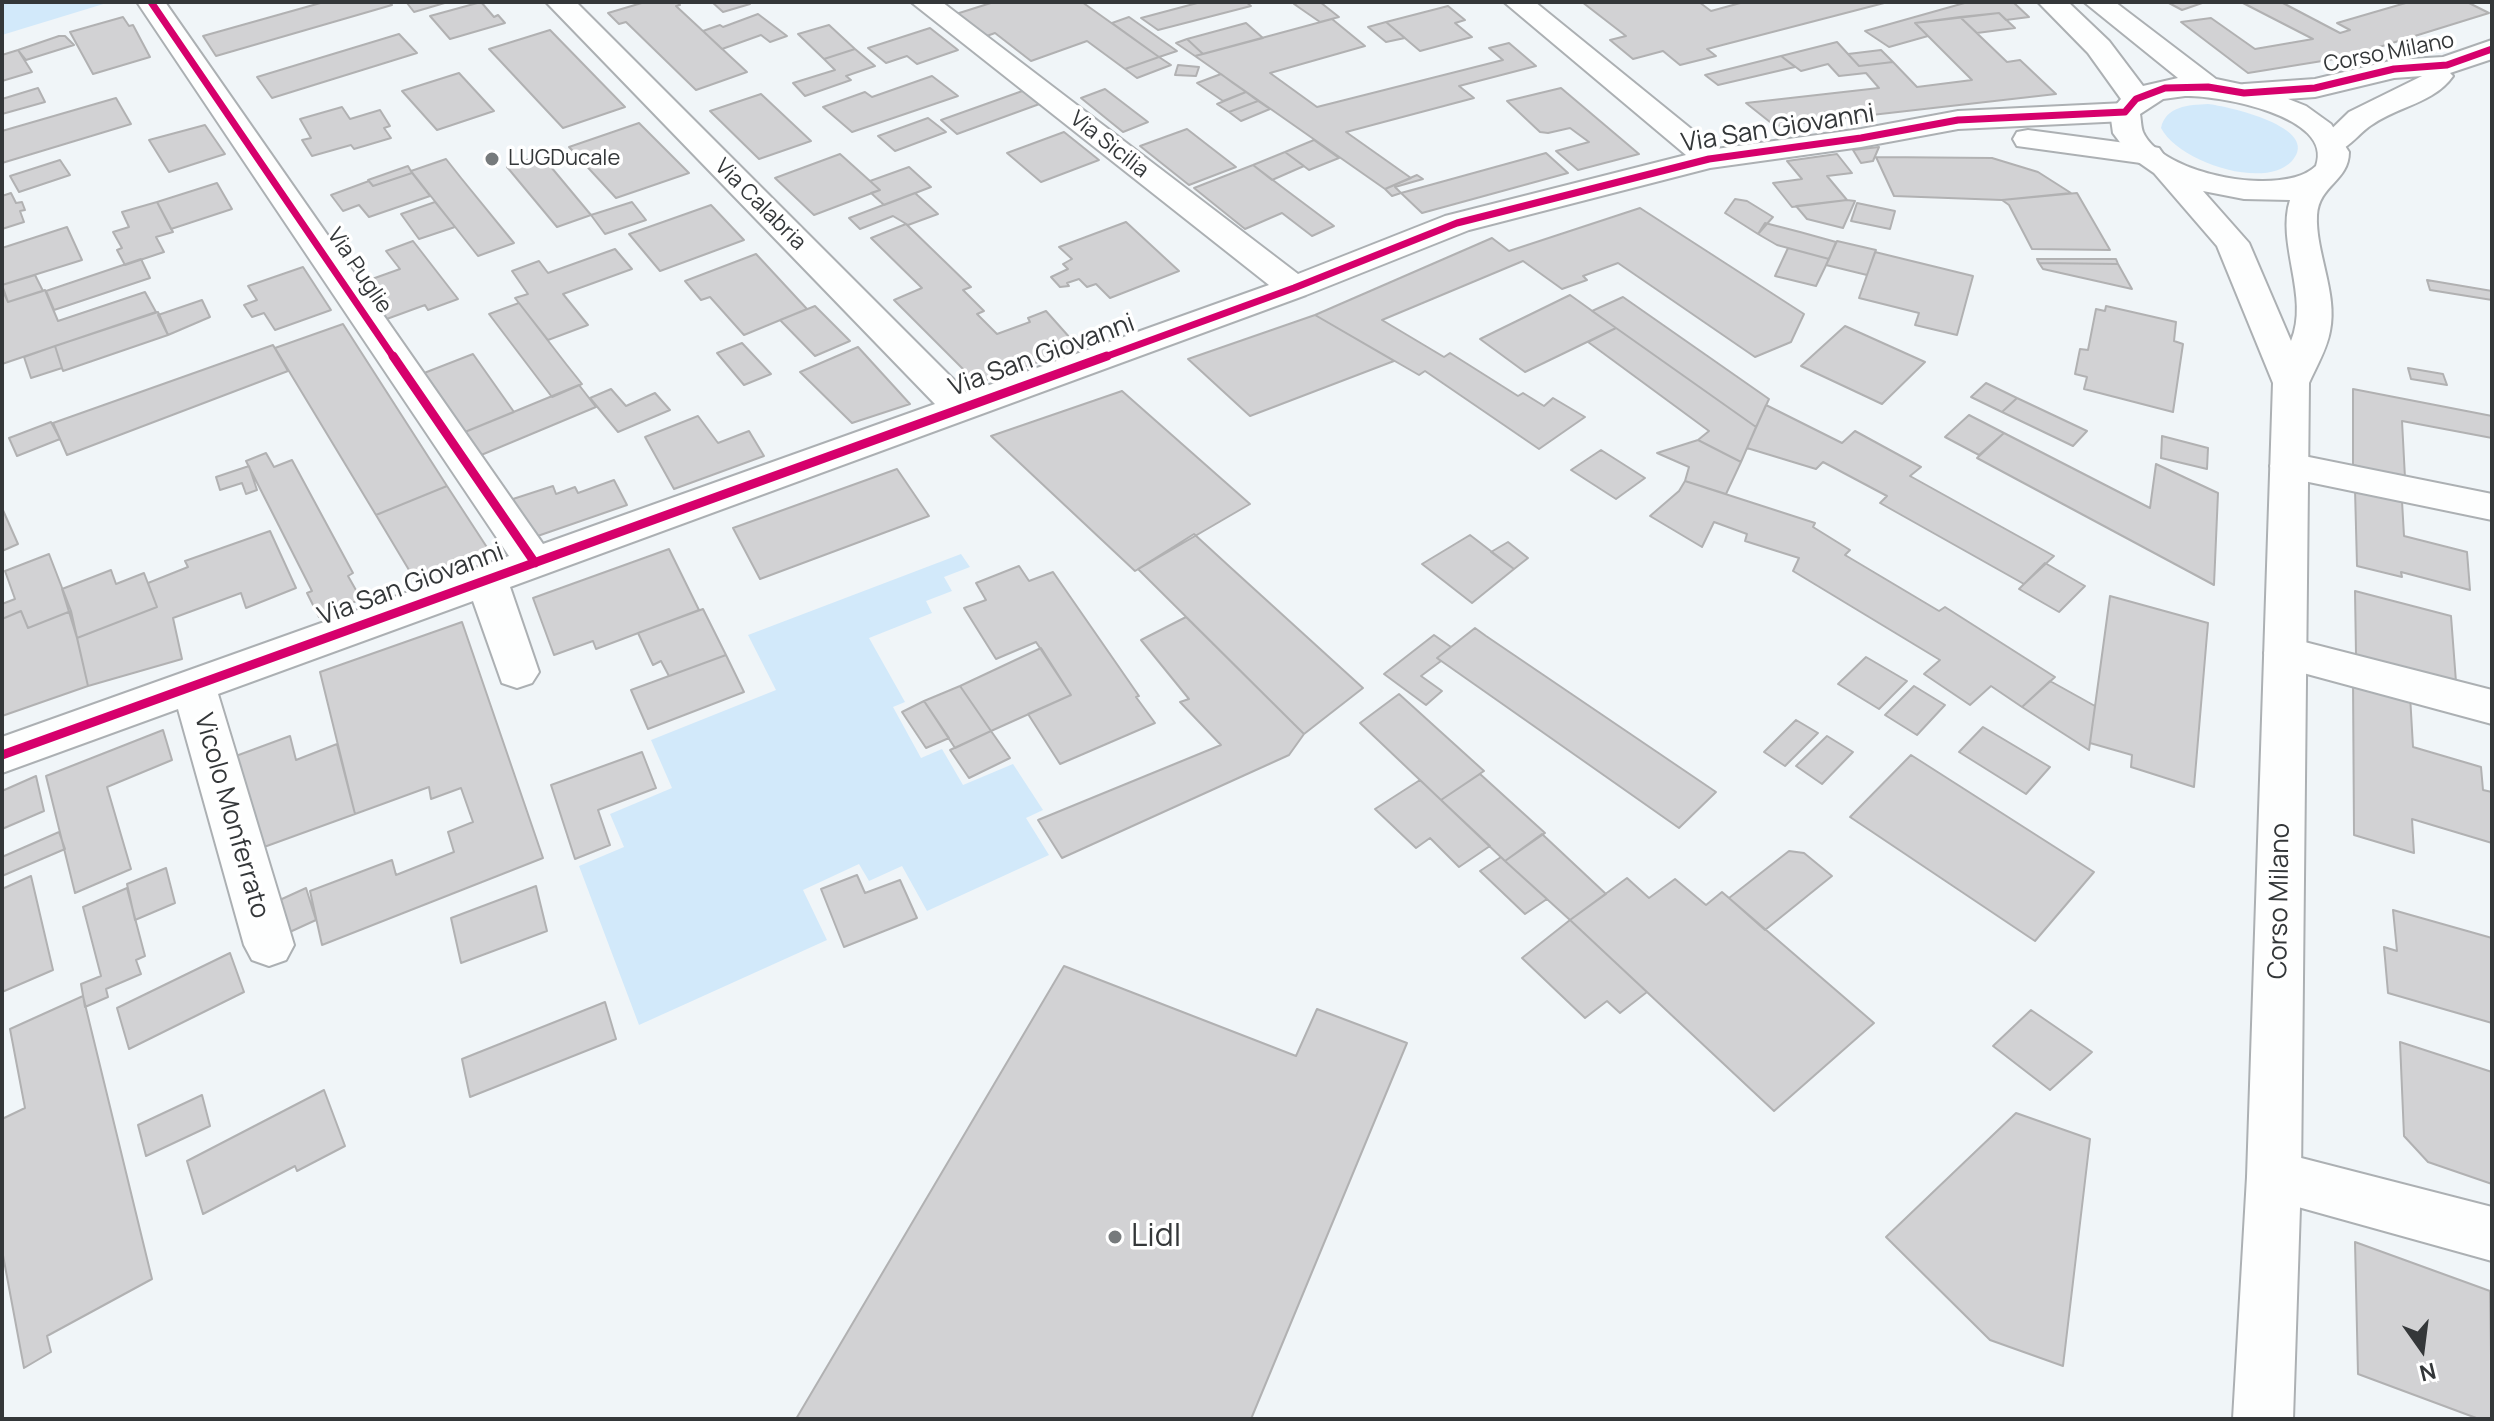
<!DOCTYPE html>
<style>
body{margin:0}
#map{position:relative;width:2494px;height:1421px;overflow:hidden;background:#f0f5f8;font-family:Manrope,sans-serif}
canvas{display:block}
.frame{position:absolute;inset:0;border:4px solid #343739;pointer-events:none}
.north{position:absolute;left:2382px;top:1309px;width:80px;height:80px;-webkit-text-stroke:6px #fff;paint-order:stroke;rotate:166deg;font-size:22px;font-weight:700;line-height:32px;text-align:center;color:#343739}
.north::after{content:'';display:block;margin:auto;width:28px;height:36px;background:#343739;clip-path:polygon(50% 0,100% 100%,50% 72%,0 100%)}
</style>
<div id="map">
<canvas width="2494" height="1421"></canvas>
<div class="frame"></div>
<div class="north">N</div>
</div>
<script>
const g = document.querySelector('canvas').getContext('2d');
g.lineJoin = 'round';
function paint(path, color) {
  g.fillStyle = color;
  g.fill(path, 'evenodd');
}
function stroke(path, color, width, dash) {
  g.strokeStyle = color;
  g.lineWidth = width;
  g.lineCap = dash ? 'butt' : 'round';
  g.setLineDash(dash || []);
  g.stroke(path);
}
function drawText(font, color, halo, rows, align = 'center') {
  g.font = font + ' Manrope,sans-serif';
  g.lineWidth = 7;
  g.setLineDash([]);
  g.textBaseline = 'middle';
  g.strokeStyle = halo;
  g.fillStyle = color;
  for (const [text, x, y, turn = 0] of rows) {
    g.save();
    g.translate(x, y);
    g.rotate((+turn || 0) * Math.PI / 180);
    g.textAlign = isNaN(turn) ? turn : align;
    if (halo) g.strokeText(text, 0, 0);
    g.fillText(text, 0, 0);
    g.restore();
  }
}
paint(new Path2D(`
 M2,2H110L2,35Z
 M2208,104C2226,106 2323,127 2292,161C2264,191 2178,161 2161,128C2166,106 2188,105 2208,104Z
 M961,554L970,567L944,577L952,591L926,601L932,613L869,638L905,702L893,707L921,758L942,749L963,785L1013,764L1043,810L1026,818L1049,855L927,911L902,866L869,881L859,864L803,890L827,940L639,1025L579,866L624,847L610,814L672,788L651,740L776,690L748,635Z`), '#d2e9fa');
const building = new Path2D(`
 M324,2H389L392,5L216,56L203,36Z
 M410,2H448L414,12L407,3Z
 M481,2L494,17L498,15L505,23L450,39L430,16Z
 M645,2H677L680,5L676,6L747,72L696,90L626,22L619,24L608,13Z
 M712,2H747L750,4L723,12Z
 M994,2H1082L1159,57L1125,69L1087,41L1031,61L995,33L984,37L956,14Z
 M1201,2H1246L1251,6L1158,30L1141,18Z
 M1301,2H1320L1339,17L1320,22L1294,4Z
 M1582,2H1699L1711,11L1744,2H1888L1707,49L1716,56L1680,65L1663,51L1633,59L1610,40L1626,36Z
 M1968,2H2013L2029,17L2006,20L1999,13L1915,23L1928,36L1889,47L1865,31Z
 M2167,2H2205L2182,10Z
 M2241,2H2281L2340,33L2350,30L2337,23L2409,2H2467L2489,13L2347,57L2248,73L2181,22L2211,18L2255,49L2313,39Z
 M1448,6L1465,20L1455,23L1472,37L1420,51L1386,22Z
 M1999,13L2015,28L1977,33L1960,17Z
 M758,14L787,36L770,42L761,35L722,49L703,31L720,25L723,27Z
 M123,17L129,26L133,25L150,57L93,74L70,32Z
 M1129,17L1177,51L1159,57L1112,23Z
 M1960,17L2007,62L2020,60L2056,94L1775,126L1746,103L1879,88L1866,73L1839,76L1828,64L1801,71L1781,56L1837,42L1859,66L1893,62L1917,87L1972,80L1915,23Z
 M1332,19L1365,46L1270,73L1317,107L1503,60L1489,48L1509,43L1536,66L1459,86L1474,98L1346,132L1411,178L1385,189L1195,56Z
 M1386,22L1405,38L1386,42L1368,27Z
 M1246,23L1263,38L1203,54L1187,39Z
 M829,25L855,49L824,59L798,34Z
 M930,28L958,50L917,64L907,56L886,63L868,48Z
 M550,30L625,107L563,128L489,49Z
 M399,34L417,53L272,98L257,77Z
 M59,36H65L74,45L26,60L18,50Z
 M1187,39L1203,54L1195,56L1176,43Z
 M855,49L875,66L846,76L851,80L805,96L793,83L835,70L824,59Z
 M18,50L32,72L2,81V55Z
 M1881,50L1893,62L1859,66L1848,54Z
 M1781,56L1795,67L1718,85L1705,75Z
 M1159,57L1171,65L1137,78L1125,69Z
 M1178,65L1199,67L1196,76L1175,75Z
 M459,73L494,111L437,130L402,91Z
 M1221,74L1233,83L1246,92L1223,101L1197,83Z
 M932,76L958,96L852,132L823,107L865,92L872,97Z
 M38,88L45,102L2,114V99Z
 M1561,88L1639,154L1578,170L1556,151L1589,142L1570,128L1548,133L1540,132L1507,101Z
 M1028,89L1045,102L957,134L941,120Z
 M1105,89L1148,122L1123,132L1081,98Z
 M1246,92L1258,101L1229,112L1217,104Z
 M761,94L811,141L759,159L710,111Z
 M116,98L131,124L2,163V131Z
 M1258,101L1270,109L1241,121L1229,112Z
 M342,107L350,119L380,110L390,126L384,128L391,138L354,149L351,145L312,156L302,140L311,138L300,119Z
 M928,118L946,132L895,151L878,136Z
 M639,123L689,173L616,198L569,147Z
 M205,125L225,154L169,172L149,140Z
 M1187,129L1205,143L1236,167L1189,185L1140,146Z
 M1064,132L1099,160L1041,182L1007,153Z
 M1314,140L1339,158L1309,170L1285,152Z
 M1879,147L1873,161L1861,163L1853,150Z
 M1285,152L1304,166L1272,180L1253,165Z
 M1546,153L1568,173L1422,213L1401,193Z
 M840,154L880,190L814,215L775,178Z
 M1837,154L1852,173L1827,176L1847,200L1792,207L1773,183L1802,179L1787,161Z
 M541,155L591,215L557,227L507,167Z
 M1876,157L1992,158L2038,172L2071,193L2002,200L1894,196Z
 M446,159L461,178L514,243L478,256L411,171Z
 M60,160L70,175L19,192L10,176Z
 M1253,165L1286,190L1334,226L1312,236L1282,213L1245,229L1194,188Z
 M408,166L412,173L373,186L368,180Z
 M909,167L931,187L884,205L871,193L880,190L870,181Z
 M412,173L430,196L369,217L359,205L343,211L331,195L369,181L373,186Z
 M1417,175L1423,179L1395,187L1401,193L1392,196L1385,189Z
 M217,183L232,209L171,229L157,202Z
 M11,193L16,203L22,202L25,210L20,211L24,222L2,229V196Z
 M915,193L938,214L908,225L893,216L860,229L849,218Z
 M2077,193L2110,250L2032,249L2009,205L2002,200Z
 M1735,199L1747,201L1773,217L1758,234L1725,213Z
 M1847,200L1855,201L1843,228L1807,219L1796,206Z
 M157,202L173,232L156,237L164,252L125,265L117,250L122,248L113,232L129,227L122,212Z
 M435,202L455,227L419,239L401,214Z
 M632,202L646,220L605,234L591,215Z
 M1857,203L1895,211L1890,229L1851,221Z
 M711,205L744,240L660,271L629,234Z
 M1640,208L1804,314L1791,342L1755,357L1618,263L1583,276L1587,280L1562,289L1523,261L1382,320L1444,357L1450,353L1518,396L1523,393L1544,406L1553,398L1585,417L1539,449L1425,371L1419,375L1315,315L1492,238L1509,251Z
 M1126,222L1179,271L1110,298L1096,284L1087,287L1079,279L1067,283L1069,286L1060,287L1051,277L1068,269L1063,264L1072,259L1059,247Z
 M1765,223L1800,232L1836,242L1829,259L1777,245L1758,234Z
 M906,224L971,287L963,290L984,311L977,314L997,334L1030,322L1028,318L1046,311L1079,348L977,383L894,300L922,288L871,238Z
 M67,227L82,260L2,285V248Z
 M413,241L458,299L428,310L425,305L384,320L358,284L400,269L386,251Z
 M1837,241L1876,250L1867,275L1826,265Z
 M1788,248L1829,259L1816,286L1775,276Z
 M615,249L632,269L563,294L588,325L548,340L515,298L528,294L512,271L539,261L548,273Z
 M1875,252L1973,276L1957,335L1915,325L1919,313L1859,298Z
 M756,254L807,309L744,335L710,297L701,300L685,281Z
 M141,259L150,278L54,310L46,291Z
 M2037,259H2116L2118,264L2039,263Z
 M2039,263L2118,264L2132,289L2043,269Z
 M303,267L331,310L275,330L264,313L252,317L244,305L257,300L248,286Z
 M35,275L43,291L8,302L2,285Z
 M2427,280L2492,291V300L2430,290Z
 M2,289L8,302L45,290L58,321L145,292L156,312L2,364Z
 M1570,295L1616,328L1525,372L1480,339Z
 M1623,297L1769,399L1756,427L1592,311Z
 M202,300L210,317L168,335L158,315Z
 M519,303L566,364L582,384L552,397L489,314Z
 M815,306L850,341L815,356L780,320Z
 M2106,306L2176,322L2174,341L2183,344L2173,412L2084,389L2087,377L2075,374L2080,349L2088,350L2096,309L2105,311Z
 M158,312L168,335L63,371L55,346Z
 M1315,315L1394,361L1250,416L1188,359Z
 M343,324L447,486L376,515L275,348Z
 M1845,326L1925,362L1882,404L1801,366Z
 M1616,328L1756,427L1741,462L1698,440L1709,431L1588,342Z
 M742,343L771,374L744,385L717,353Z
 M273,345L288,371L67,455L53,423Z
 M55,346L62,368L31,378L24,357Z
 M858,347L910,404L852,423L800,372Z
 M473,354L514,412L460,434L419,375Z
 M2408,368L2443,374L2447,385L2411,379Z
 M1986,383L2017,398L2002,412L1971,397Z
 M579,385L596,407L474,458L460,434Z
 M611,389L626,406L655,393L670,410L618,432L590,398Z
 M2353,389L2492,416V438L2402,421L2405,478L2353,465Z
 M1122,391L1250,504L1135,571L991,436Z
 M2017,398L2087,431L2073,446L2002,412Z
 M1766,405L1842,443L1855,431L1921,467L1910,476L2054,556L2024,584L1880,503L1887,496L1823,462L1816,469L1747,448Z
 M1969,415L2004,433L1979,455L1945,437Z
 M698,416L718,443L749,431L764,456L674,489L645,437Z
 M51,422L60,439L17,456L9,438Z
 M2004,433L2150,508L2156,464L2218,493L2214,585L1977,458Z
 M2162,436L2208,448L2207,469L2161,458Z
 M1698,440L1741,462L1726,494L1685,481L1689,467L1657,453Z
 M1601,450L1645,478L1616,499L1571,470Z
 M266,453L274,467L292,460L353,573L348,576L361,599L319,617L307,593L312,591L246,461Z
 M249,466L257,490L246,494L242,483L220,490L216,477Z
 M897,469L929,516L760,579L733,528Z
 M614,480L627,505L529,539L513,499L553,486L556,494L575,487L578,493Z
 M1685,481L1815,523L1813,527L1850,550L1845,555L1939,611L1945,607L2055,677L2022,707L1991,686L1970,705L1924,674L1940,660L1793,571L1799,558L1745,541L1747,534L1714,522L1702,547L1650,516L1679,491Z
 M447,486L490,552L415,580L376,515Z
 M2355,489L2402,501L2404,536L2467,552L2470,590L2401,572L2402,577L2357,566Z
 M2,508L18,544L2,551Z
 M270,531L296,588L246,608L241,593L173,618L182,659L88,686L77,638L157,607L148,583L188,567L185,561Z
 M1194,534L1230,567L1363,688L1304,734L1138,569Z
 M1470,535L1514,569L1472,603L1422,564Z
 M1508,542L1528,558L1514,569L1491,552Z
 M669,549L699,610L596,649L593,641L554,655L533,598Z
 M49,554L71,611L28,628L21,611L2,619V604L15,599L5,571Z
 M2045,563L2085,586L2059,612L2019,589Z
 M1019,566L1029,581L1053,572L1139,696L1136,697L1155,723L1060,764L1028,714L1071,695L1036,642L996,659L964,608L986,600L976,583Z
 M111,570L116,584L144,573L157,607L77,638L62,589Z
 M2355,591L2451,616L2456,682L2356,655Z
 M2110,596L2208,623L2194,787L2131,767L2132,755L2090,743Z
 M703,609L726,655L669,676L661,661L653,665L638,633Z
 M21,611L28,628L71,611L88,686L2,716V619Z
 M1186,617L1304,734L1289,755L1062,858L1038,820L1221,745L1180,702L1189,699L1141,640Z
 M462,622L543,858L322,945L310,891L392,860L396,875L454,852L448,832L473,822L461,788L431,799L429,787L355,814L320,672Z
 M1475,628L1486,636L1716,792L1679,828L1437,658Z
 M1434,635L1451,647L1437,658L1441,661L1421,676L1442,691L1426,705L1384,674Z
 M1041,648L1071,695L991,731L960,686Z
 M726,655L744,692L648,729L631,690Z
 M1866,657L1907,681L1879,709L1838,684Z
 M2353,679L2410,695L2413,747L2481,767L2483,790L2492,792V843L2412,819L2414,853L2354,835Z
 M2050,681L2095,706L2089,750L2022,707Z
 M960,686L991,731L955,748L924,701Z
 M1914,686L1945,705L1917,735L1885,715Z
 M1399,694L1484,771L1441,800L1360,723Z
 M924,701L949,738L926,748L902,712Z
 M1796,720L1818,733L1785,766L1764,752Z
 M1983,727L2050,767L2026,794L1959,752Z
 M163,730L172,760L107,787L131,869L75,893L46,776Z
 M991,731L1010,758L969,778L950,750Z
 M290,736L296,760L337,744L355,814L253,851L225,760Z
 M1827,736L1853,752L1822,784L1796,766Z
 M642,752L656,788L598,810L610,845L575,859L551,785Z
 M1911,755L2094,872L2035,941L1850,817Z
 M1480,774L1545,833L1505,861L1441,800Z
 M36,776L44,811L2,829V791Z
 M1420,780L1441,800L1490,846L1459,867L1430,838L1416,848L1375,809Z
 M59,832L65,849L2,876V857Z
 M1542,834L1606,894L1570,920L1505,861Z
 M1789,851L1804,853L1832,876L1765,930L1729,898Z
 M1501,857L1505,861L1547,899L1525,914L1480,871Z
 M166,868L175,903L135,920L127,884Z
 M857,875L865,893L900,880L917,918L844,947L821,889Z
 M31,876L53,970L2,992V889Z
 M1627,878L1649,898L1675,879L1706,905L1722,892L1874,1023L1774,1111L1570,920Z
 M536,886L547,931L461,963L451,918Z
 M127,888L145,956L136,960L141,974L106,989L108,997L85,1007L81,984L101,976L83,907Z
 M306,888L316,920L281,936L271,904Z
 M2393,910L2492,938V1023L2388,993L2384,947L2397,951Z
 M1570,920L1647,992L1620,1013L1607,1001L1585,1018L1522,958Z
 M230,953L244,992L129,1049L117,1008Z
 M1064,966L1296,1056L1317,1009L1407,1043L1251,1419H796Z
 M83,996L152,1279L47,1336L51,1352L24,1368L2,1250V1119L25,1108L10,1029Z
 M605,1002L616,1039L470,1097L462,1059Z
 M2031,1010L2092,1052L2050,1090L1993,1046Z
 M2400,1042L2492,1072V1184L2428,1162L2404,1136Z
 M324,1090L345,1146L297,1171L295,1166L203,1214L187,1161Z
 M202,1095L210,1126L146,1156L138,1125Z
 M2016,1113L2090,1139L2063,1366L1990,1340L1886,1237Z
 M2355,1242L2490,1291L2492,1419H2479L2358,1374Z`);
paint(building, '#d2d2d4');
stroke(building, '#b1b1b2', 2);
const minor = new Path2D(`
 M137,2H165L543,544L935,404L546,2H576L967,393L1269,285L911,2H942L1298,274L1445,216L1686,155L1504,2H1535L1716,149L1861,129L1958,111L2125,103L2136,106L2140,112L2136,118L2125,121L1958,129L1861,147L1710,168L1469,230L1306,295L510,587L539,672L532,683L517,688L502,683L473,601L218,694L294,945L286,960L269,966L252,960L244,945L178,709L2,773V737L509,556Z
 M2492,40V59L2450,73L2453,76C2434,103 2399,106 2373,124C2361,131 2350,147 2338,151C2332,154 2327,152 2320,151L2316,144L2349,112L2422,76L2394,78L2315,97L2244,102L2233,99L2229,93L2233,87L2244,84L2315,79L2394,60L2443,57Z
 M2028,130L2148,146L2159,148L2164,155L2159,162L2148,164L2017,146L2013,139L2017,132Z
 M2289,453L2492,494V520L2275,475L2270,466L2275,457Z
 M2285,637L2492,690V724L2270,664L2264,653L2270,642Z
 M2274,1151L2492,1207V1261L2255,1195L2247,1177L2255,1159Z`);
const major = new Path2D(`
 M2038,2H2068L2109,41L2143,86L2178,78L2084,2H2115L2216,79L2263,89L2306,106L2331,124L2349,152C2349,181 2319,185 2317,215C2315,251 2338,294 2330,331C2327,349 2316,367 2309,383L2301,1177L2293,1419H2233L2247,1177L2273,383L2217,246L2154,173L2131,157L2113,133L2110,112L2121,99L2088,53ZM2185,96C2216,95 2335,115 2316,166C2284,198 2162,175 2143,132C2141,127 2141,119 2140,114L2163,99ZM2203,191L2244,199L2290,200C2276,244 2310,297 2291,341L2249,243Z`);
stroke(minor, '#acb0b3', 4);
stroke(major, '#acb0b3', 4);
paint(minor, '#fdfefe');
paint(major, '#fdfefe');
stroke(new Path2D(`
 M151,2L394,358
 M1102,358L1294,288L1457,223L1709,159L1861,138L1958,120L2125,112L2136,99L2165,88L2208,87L2244,93L2315,88L2394,69L2447,65L2492,49`), '#d6006c', 7);
stroke(new Path2D(`
 M393,356L535,563
 M2,755L1107,356`), '#d6006c', 9);
for (const [x, y, r, color] of [
 [492,159,8,"#767a7c"],
 [1115,1237,8,"#767a7c"]
]) {
  const dot = new Path2D();
  dot.arc(x, y, r, 0, 2 * Math.PI);
  g.fillStyle = color;
  g.fill(dot);
  stroke(dot, '#fff', 3);
}
drawText('22px', '#343739', '#fff', [
 ["Corso Milano",2389,53,-11],
 ["Via Sicilia",1109,145,38],
 ["Via Calabria",760,205,45],
 ["Via Puglie",359,271,56]
]);
drawText('22px', '#343739', '#fff', [
 ["LUGDucale",508,159]
], 'left');
drawText('26px', '#343739', '#fff', [
 ["Via San Giovanni",1778,129,-9],
 ["Via San Giovanni",1042,356,-20],
 ["Via San Giovanni",411,585,-20],
 ["Vicolo Monferrato",231,816,74],
 ["Corso Milano",2280,901,-89]
]);
drawText('32px', '#343739', '#fff', [
 ["Lidl",1131,1237]
], 'left');
</script>
